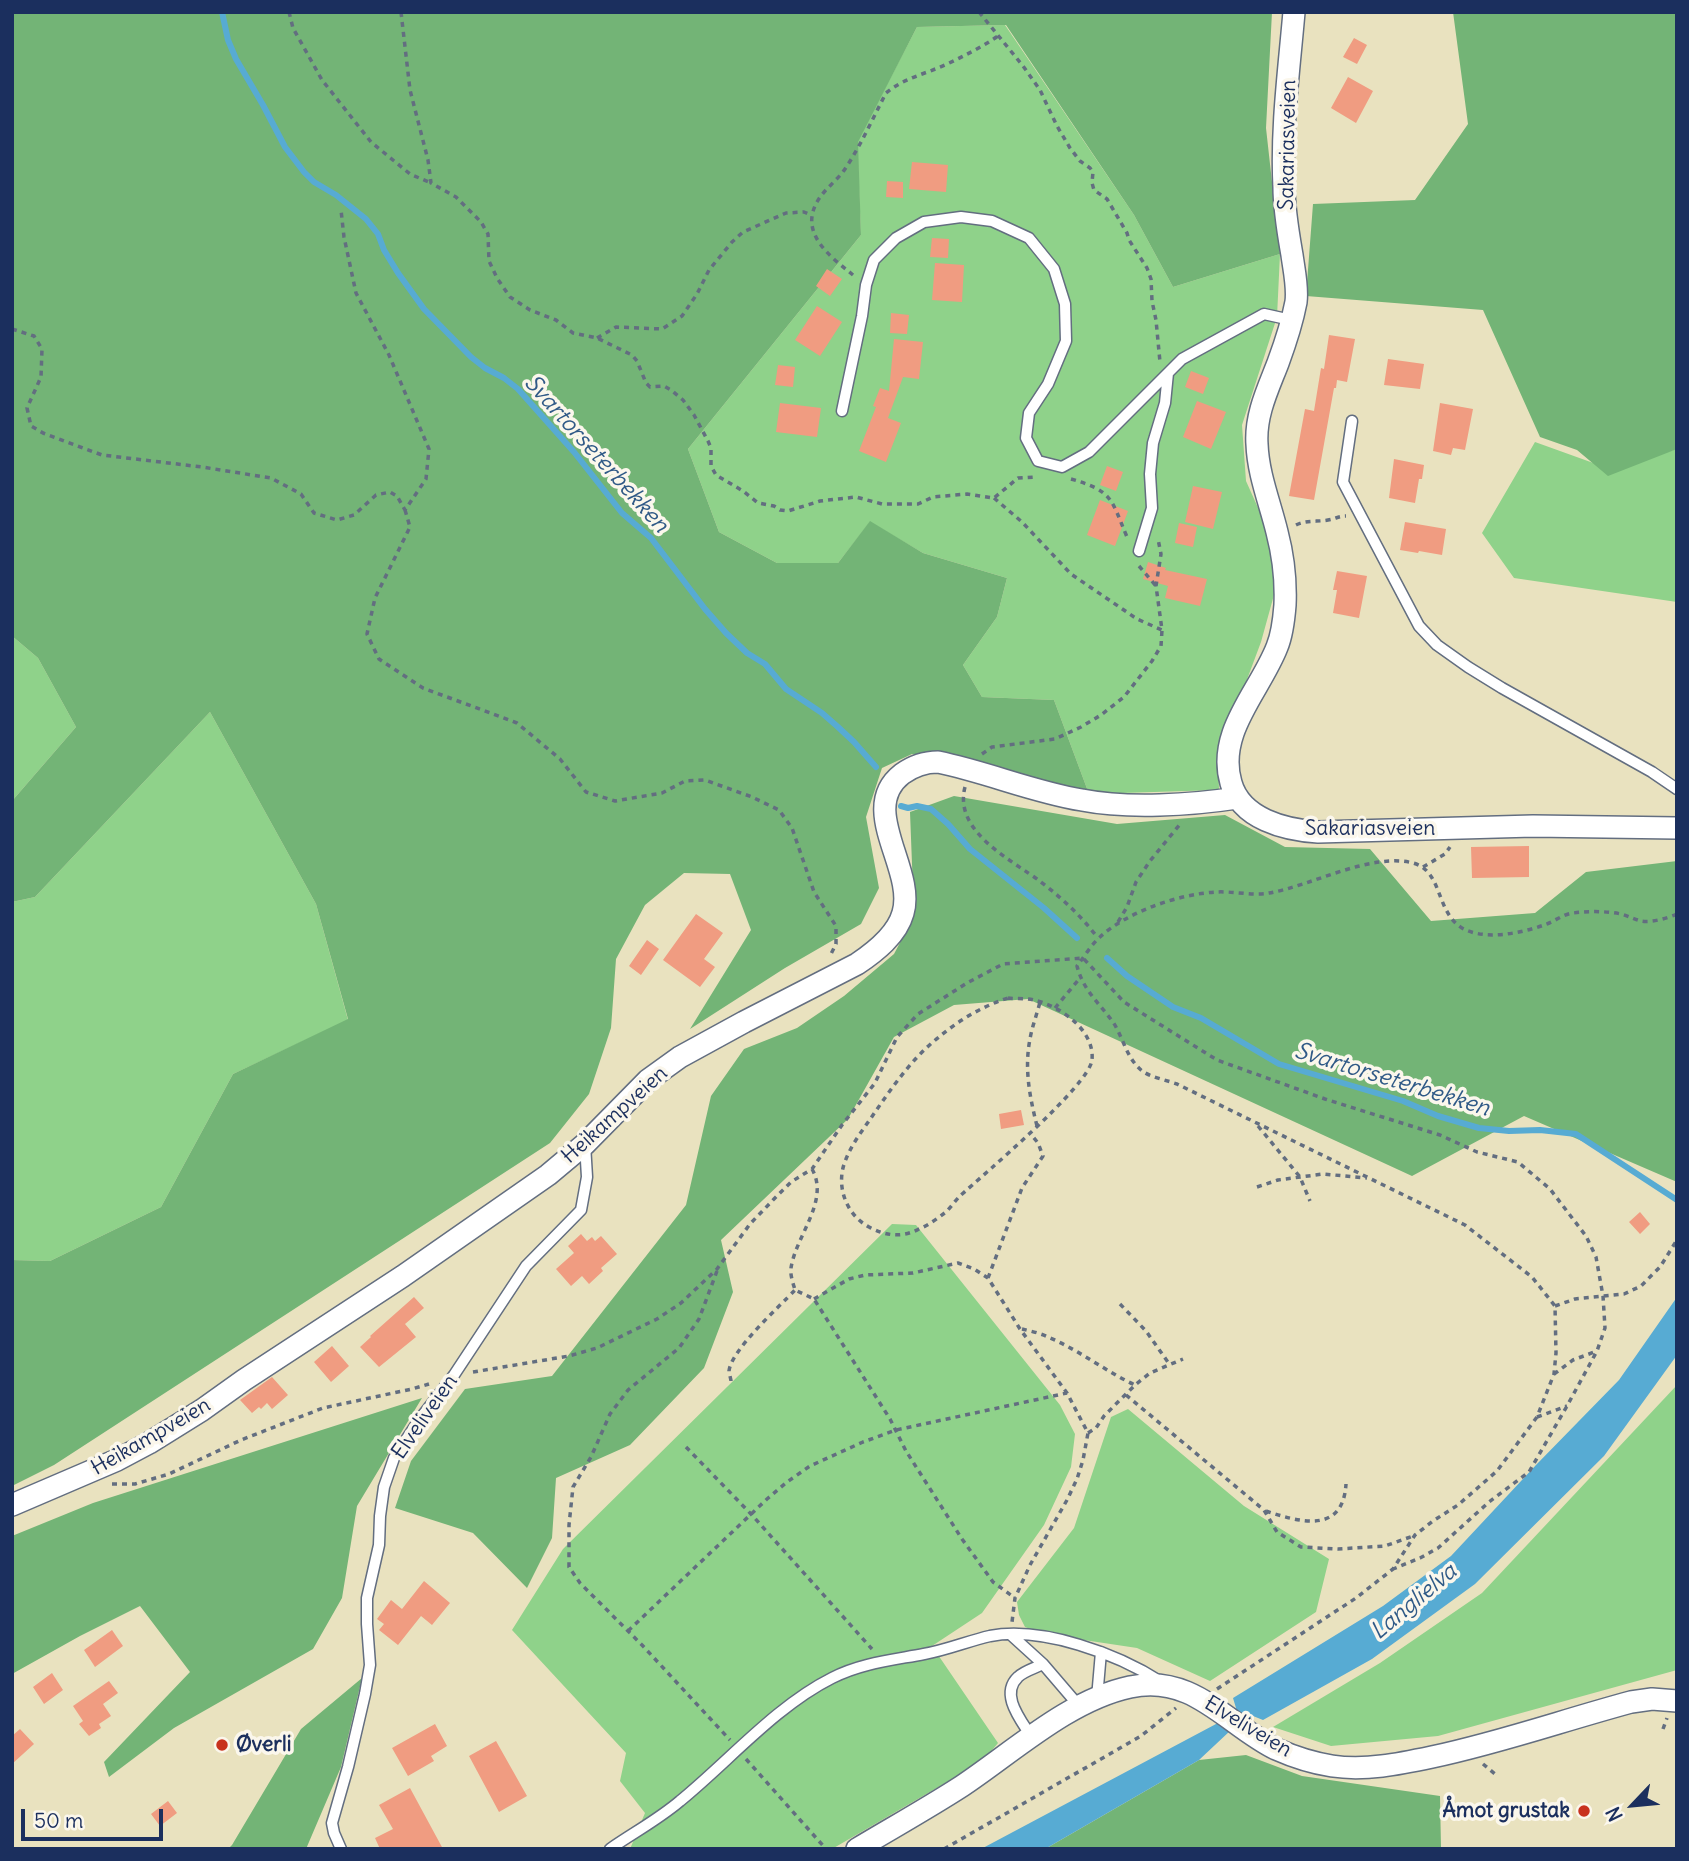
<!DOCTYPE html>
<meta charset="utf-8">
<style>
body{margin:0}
#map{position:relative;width:1689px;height:1861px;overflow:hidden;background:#e9e2bf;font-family:Delius,sans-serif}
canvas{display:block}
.frame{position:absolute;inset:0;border:14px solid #1b2f5e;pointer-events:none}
.north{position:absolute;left:1598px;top:1770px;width:70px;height:70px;-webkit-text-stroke:5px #fbf7ec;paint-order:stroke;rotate:244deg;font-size:19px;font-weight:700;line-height:28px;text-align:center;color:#1b2f5e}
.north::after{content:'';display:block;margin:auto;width:24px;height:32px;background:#1b2f5e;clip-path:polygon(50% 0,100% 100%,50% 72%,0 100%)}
.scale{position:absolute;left:21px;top:1809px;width:142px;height:32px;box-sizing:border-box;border:4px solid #1b2f5e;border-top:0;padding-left:9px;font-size:21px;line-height:24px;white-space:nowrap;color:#1b2f5e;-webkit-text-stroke:5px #fbf7ec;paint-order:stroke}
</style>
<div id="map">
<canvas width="1689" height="1861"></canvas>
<div class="frame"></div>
<div class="north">N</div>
<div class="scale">50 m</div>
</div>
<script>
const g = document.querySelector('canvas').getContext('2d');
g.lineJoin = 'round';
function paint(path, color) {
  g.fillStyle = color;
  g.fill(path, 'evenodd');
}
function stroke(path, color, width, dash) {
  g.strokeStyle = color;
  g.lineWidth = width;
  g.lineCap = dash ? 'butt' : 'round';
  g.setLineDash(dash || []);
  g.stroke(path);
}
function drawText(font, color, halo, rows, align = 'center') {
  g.font = font + ' Delius,sans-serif';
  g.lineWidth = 7;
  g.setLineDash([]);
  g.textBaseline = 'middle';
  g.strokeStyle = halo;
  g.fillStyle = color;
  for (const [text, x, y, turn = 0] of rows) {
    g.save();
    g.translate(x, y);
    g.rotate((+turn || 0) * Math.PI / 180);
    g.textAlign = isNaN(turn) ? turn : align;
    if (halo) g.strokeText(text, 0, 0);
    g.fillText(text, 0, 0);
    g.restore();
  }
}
paint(new Path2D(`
 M1005,25L1134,215L1173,287L1280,254L1277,317L1242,425L1246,481L1268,530L1277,584L1261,642L1218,757L1219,790L1089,794L1054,700L982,697L963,665L997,617L1007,578L923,553L870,522L838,563H777L719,532L688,449L861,235L857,142L917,27Z
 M1535,442L1610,469L1677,449V602L1514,578L1482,533Z
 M12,636L38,658L76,727L12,801Z
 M210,712L316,904L348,1020L233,1074L161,1207L50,1261L12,1260V902L35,897Z
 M892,1224L916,1225L1060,1405L1075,1434L1071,1467L1044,1525L982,1613L932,1646L998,1743L983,1761L832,1849H630L645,1813L620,1781L626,1753L512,1630L563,1549Z
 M1677,1385V1670L1438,1736L1331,1746L1273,1727L1380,1663L1482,1593Z
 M1128,1409L1244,1506L1329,1559L1316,1612L1210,1681L1137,1648L1044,1634L1025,1627L1019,1615L1017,1602L1074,1528L1111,1417Z`), '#8fd28a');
paint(new Path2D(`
 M12,12H1272L1266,128L1280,254L1173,287L1134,215L1006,25L917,27L858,142L861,235L688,449L719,532L777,563H838L870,521L923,553L1007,578L997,617L963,665L982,697L1054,700L1089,794L912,754L882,768L866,817L879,888L861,924L785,968L690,1029L751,930L730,874L684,873L645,905L616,959L611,1028L589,1094L550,1143L54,1465L12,1486V1260L50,1261L161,1207L233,1074L348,1019L316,904L210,712L35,897L12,902V801L76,727L38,658L12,636Z
 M1453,12H1677V449L1608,476L1577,450L1540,437L1483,310L1306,296L1313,204L1415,200L1468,124Z
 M954,796L1117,824L1225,815L1285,847L1370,849L1431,921L1535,913L1586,872L1677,861V1182L1524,1116L1412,1176L1028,999L954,1005L894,1037L848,1119L721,1240L733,1292L704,1368L630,1445L556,1478L552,1538L527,1588L473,1533L395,1508L411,1461L465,1389L552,1376L686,1205L711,1096L744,1049L797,1028L844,996L894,954L914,916L910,812Z
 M422,1398L357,1506L342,1598L313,1649L174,1728L109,1777L104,1762L190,1672L140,1606L80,1636L12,1674V1536L93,1503Z
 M362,1678L341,1767L306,1849H228L232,1845L301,1729Z
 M1246,1755L1302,1776L1440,1796L1441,1849H1045L1199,1760Z`), '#73b476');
paint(new Path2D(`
 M1677,1297V1355L1604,1456L1475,1584L1372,1659L1263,1720L1253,1716L1231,1730L1199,1760L1045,1849H981L1216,1724L1236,1708L1233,1698L1383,1606L1451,1556L1536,1465L1619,1380Z`), '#57abd3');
stroke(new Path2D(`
 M222,12L228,40L236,59L263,105L285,147L304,172L314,182L336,195L366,219L378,234L384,250L398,273L424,309L471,357L485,368L504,378L518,389L574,452L622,513L651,538L705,609L726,633L747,653L765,664L786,689L822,713L838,727L854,742L876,767
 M901,806L908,808L917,806L931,809L948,824L970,849L1044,908L1077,938
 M1107,958L1127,976L1173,1007L1201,1018L1279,1064L1403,1101L1438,1116L1479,1128L1509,1131L1540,1130L1576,1134L1677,1200`), '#57abd3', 6);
paint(new Path2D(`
 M1354,38L1367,45L1357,64L1343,57Z
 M1348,77L1373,91L1356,123L1331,108Z
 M912,162L948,165L946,192L909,189Z
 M887,181L903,182V198L886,197Z
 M932,238L949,239L948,258L930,257Z
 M935,263L964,265L962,302L932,300Z
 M827,269L842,279L830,296L816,286Z
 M817,306L842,322L820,356L795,340Z
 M891,313L909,315L907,334L890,333Z
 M1329,335L1355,339L1347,382L1337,380L1336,388H1334L1314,500L1289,496L1305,409L1314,411L1321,368L1324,369Z
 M894,339L923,342L919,379L903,377L888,418L901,423L886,462L859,451L876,407L873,406L880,388L889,391Z
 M1388,359L1424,364L1420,389L1384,385Z
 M778,365L795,367L793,387L775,385Z
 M1191,371L1209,378L1203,394L1185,387Z
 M1197,401L1226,412L1211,449L1183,437Z
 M780,403L821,408L817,437L776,432Z
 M1440,403L1473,409L1465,450L1453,448L1451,455L1433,451Z
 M1394,459L1424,465L1422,479H1419L1415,503L1389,498Z
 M1107,466L1123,472L1116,491L1100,485Z
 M1193,486L1222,492L1213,529L1185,522Z
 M1100,500L1128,511L1115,546L1087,535Z
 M1405,522L1446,529L1442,555L1419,551L1418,553L1400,550Z
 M1179,523L1197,527L1193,547L1175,543Z
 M1148,562L1166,568L1165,570L1207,579L1200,606L1165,598L1168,586L1143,579Z
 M1337,571L1367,576L1359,618L1333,613L1337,590H1333Z
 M1529,846V877L1472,878L1471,847Z
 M696,914L723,933L704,959L715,967L700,987L663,960Z
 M647,940L659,949L641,975L629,966Z
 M1021,1110L1024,1125L1001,1129L999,1114Z
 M1640,1212L1650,1224L1640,1234L1629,1222Z
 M581,1234L587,1241L592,1237L595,1241L601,1236L617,1254L601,1268L603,1271L589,1284L582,1276L571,1286L556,1269L574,1253L568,1246Z
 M414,1297L424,1308L405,1324L416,1337L379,1367L360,1347L371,1337L370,1336Z
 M332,1346L349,1366L331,1382L314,1362Z
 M272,1377L288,1395L272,1409L267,1403L261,1409L259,1407L252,1413L240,1400Z
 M424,1581L450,1603L432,1625L421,1616L398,1645L379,1630L384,1624L377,1619L391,1600L402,1609Z
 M112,1630L123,1646L95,1667L84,1650Z
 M52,1673L63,1690L44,1704L33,1687Z
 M109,1681L118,1693L103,1704L111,1716L99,1724L101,1728L89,1736L79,1724L83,1721L73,1706Z
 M435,1724L447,1746L431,1756L434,1761L408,1776L392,1748Z
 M20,1729L34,1744L12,1764V1736Z
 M496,1741L527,1796L499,1812L469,1756Z
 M410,1788L443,1849H380L375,1838L393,1829L379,1805Z
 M168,1801L177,1813L160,1826L151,1814Z`), '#f09c81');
const service = new Path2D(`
 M842,411L862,316L866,285L874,260L896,238L924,222L961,217L992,221L1029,238L1054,269L1065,304L1066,341L1048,384L1029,413L1026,438L1038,461L1062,467L1089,452L1182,359L1264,314L1291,320
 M1352,421L1343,482L1419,626L1437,645L1468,667L1502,688L1652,772L1677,789
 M1139,551L1152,508L1150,474L1153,443L1165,403L1168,373
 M1010,1634L1043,1664L1079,1706
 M1097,1698L1101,1652
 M1032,1738C1022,1721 999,1695 1018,1677C1024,1671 1035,1668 1043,1664
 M341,1849L334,1833L332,1823L348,1767L365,1694L370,1665L367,1624V1598L379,1545L380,1516L384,1487L394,1458L419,1420L454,1375L526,1266L581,1210L587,1177L585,1144
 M610,1849C633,1833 659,1819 680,1801C728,1762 776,1706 832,1678C861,1663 893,1660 924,1654C947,1650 968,1641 990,1636C1042,1626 1118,1654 1161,1682`);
const minor = new Path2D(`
 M1294,12C1289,70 1281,129 1284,187C1284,210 1288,232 1292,255C1294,270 1298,287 1296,302C1292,323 1285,344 1278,363C1268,389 1255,415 1257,444C1258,474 1270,503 1277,532C1283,555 1286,582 1285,605C1284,618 1282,635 1277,647C1260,691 1216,732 1231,783C1241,819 1285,830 1318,832L1533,826L1677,828
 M12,1505L117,1460L149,1443L202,1410L244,1380L403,1276L548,1175L585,1144L648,1080L680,1057L744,1022L857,964C875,952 897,935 903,913C916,869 857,809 902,774C913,766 924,762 938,762C987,772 1033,792 1082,800C1128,809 1191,805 1237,798
 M857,1849C892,1828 928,1808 962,1786C1013,1752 1069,1700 1130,1687C1193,1673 1227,1725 1276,1749C1294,1757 1313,1763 1332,1766C1365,1771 1399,1764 1432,1757C1499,1743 1564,1720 1631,1702L1652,1699L1677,1701`);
stroke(service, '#636e80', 13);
stroke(minor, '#636e80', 24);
stroke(new Path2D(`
 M289,12L293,28L322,80L371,142L410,174L431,183
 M401,12L410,90L428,160L431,183L456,197L481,222L488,234L489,261L497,278L510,297L530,310L556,320L573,333L597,338L632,355L637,361L646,383L650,387L664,386L671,390L683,400L694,415L708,441L711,448V466L716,475L743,491L758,503L774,506L780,510L788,511L820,501L856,497L882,504H918L933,497L967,494L994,498L1018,478L1035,477
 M979,12L1023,66L1040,90L1057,126L1070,148L1080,161L1090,168L1093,172L1092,183L1094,190L1107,199L1127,233L1129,240L1147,268L1151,279L1152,301L1156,320L1160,362
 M853,275C831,257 799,234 817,202C824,189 837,181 845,169C861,145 873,118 886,93C904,78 925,74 945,65C964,56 982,47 998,36
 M12,329L34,336L42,349L41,377L27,408L31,426L43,433L102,455L202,467L271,478L301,494L314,513L337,520L354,515L376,495L390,492L397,496L405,510L426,479L429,449L389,355L356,293L344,237L341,210
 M597,338L616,327L662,329L682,316L697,294L709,270L732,242L743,232L786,213L804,212L811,215
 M1071,479C1113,491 1111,499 1127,537
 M994,498L1022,522L1071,574L1137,619L1162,630
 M405,510L410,527L375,598L367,634L379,659L423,688L517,723L560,759L586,792L615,801L662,793L685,781L705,780L752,797L779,810L792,828L814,892L836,926V944L830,956
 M1296,525C1306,520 1317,522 1328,520C1335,519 1339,516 1346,516
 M1139,566L1156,586
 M982,754L992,747L1055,739L1081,727L1101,715L1124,697L1152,661L1161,646L1162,630L1156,586L1161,554L1158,539
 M965,787C953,832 1012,860 1041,882C1063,899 1081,916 1098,938
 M1423,867L1445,854L1450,847
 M1118,922L1127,907L1136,882L1150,861L1181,823
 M1008,998C1016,999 1026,998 1034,1000C1060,1006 1095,1030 1092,1060C1089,1086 984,1174 960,1196C955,1201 951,1207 946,1212C938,1218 929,1225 919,1229C902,1238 886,1236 869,1227C845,1214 835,1184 846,1159C852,1144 862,1131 871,1118C891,1089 911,1059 939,1037C959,1020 983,1006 1008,998Z
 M1055,1008L1080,978
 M1037,1126C1030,1098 1024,1069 1030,1039C1032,1027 1037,1014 1040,1002
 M1258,1126L1300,1177L1310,1201
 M812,1169C830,1201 796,1235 791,1268C790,1275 793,1283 795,1290L814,1299L890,1419L906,1451L962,1539L993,1582L1015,1598
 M1257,1187L1278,1180L1323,1174L1367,1178
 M717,1271L699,1319L679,1348L628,1390L610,1414L591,1457L573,1487L569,1525V1567L580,1583L642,1645L730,1740
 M988,1278L1022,1188L1043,1156L1038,1143L1030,1133
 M814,1299L849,1279L865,1275L913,1273L958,1263L974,1269L988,1278L1020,1329L1067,1393L1088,1433L1083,1460L1077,1479L1067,1500L1030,1565L1015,1598L1012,1622
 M1120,1304L1146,1331L1170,1365
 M1555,1306L1575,1299L1624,1294L1641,1286L1660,1267L1677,1240
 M1022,1329C1030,1331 1040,1333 1048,1337C1079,1350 1105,1371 1135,1385
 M473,1372L569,1356L597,1348L657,1319L681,1303L717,1269L750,1224L774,1199L791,1182L812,1169L842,1125L875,1083L897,1037L918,1014L967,983L1003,964L1083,958L1124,1002L1217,1060L1325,1099L1440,1135L1477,1152L1518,1162L1550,1189L1586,1236L1596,1257L1603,1296L1605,1328L1597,1351L1567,1406L1529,1472L1489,1502L1438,1548L1420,1558L1393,1569
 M1554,1374L1573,1360L1597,1351
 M731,1381C731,1380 729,1372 729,1371C731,1350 780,1306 795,1290
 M1126,1395L1264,1510L1277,1532L1301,1547L1338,1549L1385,1546L1413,1536
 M1537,1417L1567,1406
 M1088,1433L1096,1428L1104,1416L1135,1385L1150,1373L1183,1359
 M686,1447L751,1514L872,1649
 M112,1484H135L169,1474L241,1440L323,1408L412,1389L429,1384
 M1266,1511C1299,1522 1343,1535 1346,1484
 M628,1631L767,1499L787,1482L810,1466L863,1442L896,1430L1067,1393
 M1217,1689L1356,1598L1393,1569L1415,1535L1433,1521L1458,1505L1497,1471L1537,1417L1554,1374L1556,1353L1555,1306L1532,1277L1465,1225L1177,1084C1166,1080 1149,1077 1141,1070C1126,1057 1123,1037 1113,1022C1099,1003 1083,990 1077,966C1084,957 1091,945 1100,937C1127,912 1179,894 1216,892C1233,891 1253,896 1269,893C1311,886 1371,852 1413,863C1443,871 1435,911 1462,928C1484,941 1522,933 1544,925C1554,922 1563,914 1573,913C1589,911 1606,911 1621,914C1628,916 1634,919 1641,921C1651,923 1668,918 1677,914
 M1663,1729L1667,1718
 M746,1759L826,1849
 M1483,1764L1495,1774
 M944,1849L1141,1736L1176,1708`), '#636e80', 3.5, [5, 5]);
stroke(service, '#fff', 10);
stroke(minor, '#fff', 21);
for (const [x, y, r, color] of [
 [222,1745,7,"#c8321e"],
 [1584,1811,7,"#c8321e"]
]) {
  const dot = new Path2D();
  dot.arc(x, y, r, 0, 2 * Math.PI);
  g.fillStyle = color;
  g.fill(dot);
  stroke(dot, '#fbf7ec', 2.5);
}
drawText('21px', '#1b2f5e', '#fbf7ec', [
 ["Sakariasveien",1288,145,-89],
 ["Sakariasveien",1370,829],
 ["Heikampveien",615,1115,-42],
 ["Elveliveien",425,1417,-55],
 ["Heikampveien",151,1437,-30],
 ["Elveliveien",1248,1727,31]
]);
drawText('bold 21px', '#1b2f5e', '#fbf7ec', [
 ["Øverli",236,1745],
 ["Åmot grustak",1570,1811,"right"]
], 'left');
drawText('italic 23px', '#305a87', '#fbf7ec', [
 ["Svartorseterbekken",596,454,48],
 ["Svartorseterbekken",1392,1080,17],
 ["Langlielva",1414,1602,-40]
]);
</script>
